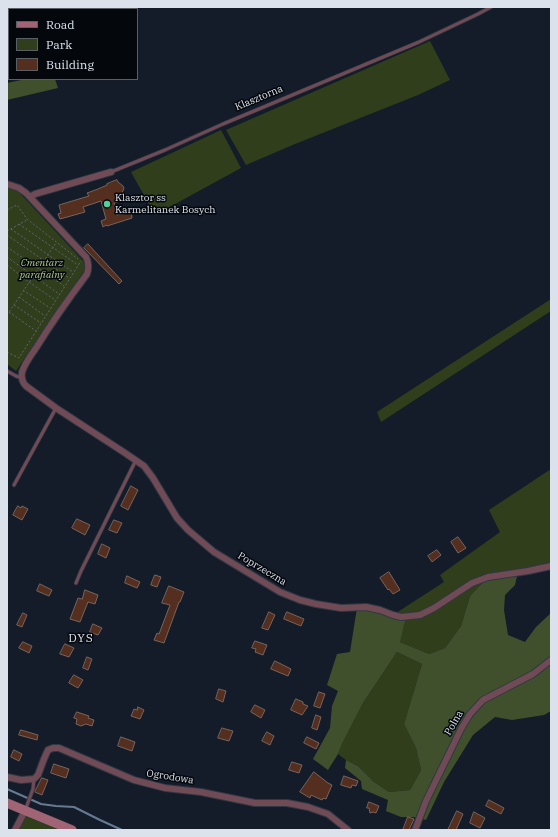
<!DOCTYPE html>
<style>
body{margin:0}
#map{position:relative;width:558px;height:837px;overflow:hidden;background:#141c2a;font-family:"IBM Plex Serif",serif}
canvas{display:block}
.frame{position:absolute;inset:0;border:8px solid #dce2ec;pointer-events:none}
.legend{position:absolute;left:8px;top:8px;width:130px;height:72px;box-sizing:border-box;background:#04070c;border:1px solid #5a5f66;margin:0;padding:5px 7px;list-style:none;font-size:12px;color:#dce2ec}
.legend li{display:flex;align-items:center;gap:8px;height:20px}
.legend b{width:20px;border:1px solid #5a5f66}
</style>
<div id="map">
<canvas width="558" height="837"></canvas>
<div class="frame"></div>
<ul class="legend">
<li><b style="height:5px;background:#a06474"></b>Road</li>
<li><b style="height:11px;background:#303e1b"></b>Park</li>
<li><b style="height:11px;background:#542f20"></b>Building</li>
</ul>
</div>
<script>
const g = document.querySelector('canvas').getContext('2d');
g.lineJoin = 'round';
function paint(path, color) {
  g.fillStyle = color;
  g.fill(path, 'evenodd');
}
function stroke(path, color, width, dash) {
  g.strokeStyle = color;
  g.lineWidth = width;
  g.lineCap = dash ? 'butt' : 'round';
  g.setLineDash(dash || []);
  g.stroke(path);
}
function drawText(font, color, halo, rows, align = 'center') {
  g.font = font + ' "IBM Plex Serif",serif';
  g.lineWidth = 3;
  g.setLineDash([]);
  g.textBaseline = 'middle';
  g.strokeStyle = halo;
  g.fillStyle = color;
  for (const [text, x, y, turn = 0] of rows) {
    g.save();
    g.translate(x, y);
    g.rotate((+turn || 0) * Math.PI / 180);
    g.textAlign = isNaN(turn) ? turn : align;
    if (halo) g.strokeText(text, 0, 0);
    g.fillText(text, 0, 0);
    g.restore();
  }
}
paint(new Path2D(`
 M430,41L450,80L418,95L295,144L246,165L226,130Z
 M221,130L241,168L155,215L131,172Z
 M7,187L17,190L86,264V268L51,319L16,371L7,364Z
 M551,299V311L381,422L377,412Z
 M551,469V566L488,577L470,596L461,626L445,648L429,654L400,642L393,615L444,582L440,575L500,532L489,510Z
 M397,652L422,664L404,724L416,748L421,770L410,790L389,792L374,782L358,766L346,760L338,754L342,744L363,703Z
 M27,814L59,830H19Z`), '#303e1b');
paint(new Path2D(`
 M26,79H55L58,88L7,100V83Z
 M518,572L515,585L505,595L504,610L508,635L525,642L536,627L551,613V711L544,715L512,720L495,717L473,735L444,782L426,820L413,817H401L386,811L388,800L362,789L361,781L345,768L346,760L358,766L374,782L389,792L410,790L421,770L416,748L404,724L422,664L397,652L363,703L342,744L338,754L328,770L313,759L330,728L332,706L338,691L327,685L337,654L350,652L357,608L380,610L405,620L400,642L429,654L445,648L461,626L470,596L488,577Z`), '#41502c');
stroke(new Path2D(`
 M7,789L41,804L56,806L74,807L100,820L122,830`), '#667a92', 2);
const building = new Path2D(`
 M117,180L118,182L123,186L124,188L122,193L124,200L114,203L117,215L131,211L132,218L107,226L106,225L103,227L101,221L106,219L101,201L83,207L85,212L60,219L58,214L61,213L59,205L89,196L87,193L98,189L107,185V184Z
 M88,244L122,281L119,284L84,248Z
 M131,486L138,490L128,510L121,506Z
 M18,506L21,508L22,506L28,509L22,520L13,515Z
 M77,519L90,525L85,535L72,528Z
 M114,520L122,523L117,533L109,530Z
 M458,537L466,548L458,553L451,542Z
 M102,544L110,548L106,558L98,554Z
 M437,550L441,555L432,562L428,556Z
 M389,572L400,590L393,594L389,589L388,590L380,578Z
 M155,575L161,577L157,587L151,585Z
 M127,576L140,582L137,588L125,583Z
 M40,584L52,590L49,596L37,591Z
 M169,586L184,592L180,602H179L164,643L154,640L157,633L159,634L170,605L162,603Z
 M85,590L98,595L95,604L88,602L80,622L70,619L78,598L82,599Z
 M269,612L275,615L268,630L262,628Z
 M287,612L304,619L301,626L284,619Z
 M23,613L27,615L22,627L17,625Z
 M93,624L102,628L98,635L90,632Z
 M255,641L267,645L263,655L255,652L256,649L252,648Z
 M23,642L32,646L29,653L19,648Z
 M65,644L74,648L69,657L60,654Z
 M87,657L92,659L88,670L83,668Z
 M275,661L291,669L288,676L271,669Z
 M74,675L83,680L78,688L69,683Z
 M219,689L226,691L223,702L216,699Z
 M319,692L325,694L320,708L314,706Z
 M296,699L303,702V704L308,706L302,715L291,710Z
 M255,705L265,710L261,718L251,712Z
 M138,707L144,710L140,719L131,716L134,709L137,710Z
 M77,712L89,716L88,718L94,720L92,726L86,724L81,726L76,724L77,719L74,718Z
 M316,715L321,717L317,730L312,728Z
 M222,728L233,731L229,741L218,738Z
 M21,730L38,735L37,740L19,735Z
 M267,732L274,736L270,745L262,741Z
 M121,737L135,742L132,751L118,746Z
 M307,737L319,743L316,749L304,743Z
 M14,750L22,754L19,761L11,757Z
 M292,762L302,765L299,773L289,770Z
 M54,764L69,769L66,778L51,773Z
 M314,772L328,783L332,785L326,799L323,798L322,800L311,795L310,798L300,792Z
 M344,776L358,781L356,786L352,785L351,788L341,785Z
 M42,778L48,780L42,795L35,792Z
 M489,800L504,808L501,814L486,806Z
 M369,802L379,806L376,813L373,812L370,813L369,808H367Z
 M457,811L463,814L456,830H448Z
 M474,812L485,818L480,828L470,823Z
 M408,817L414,819L409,830H403Z`);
paint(building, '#542f20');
stroke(building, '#78645c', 1);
const lane = new Path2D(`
 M111,172L165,150L223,124L419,42L478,14L491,7
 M7,371L16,376L22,378
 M14,485L56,408
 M76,583L81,571L136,460
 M26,808L33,789L34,779`);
const street = new Path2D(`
 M7,184L19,188L26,193L86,257C89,263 89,268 87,274C69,298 52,322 36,348C31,355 25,363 22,372C21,378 22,382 26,386L56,408L125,453L144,466L153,478L177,518L188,530L214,552L280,592L300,600L316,604L341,608L366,607L380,610L393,615L401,617L420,615L434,608L472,583L488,577L528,571L551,566
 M30,197L35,194L111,172
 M7,777L21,780L34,779L38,775L44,759L48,750L53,748H59L134,780L165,788L201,792L255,803H287L308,807L328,814L348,830
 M15,830L25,811
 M415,830L426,801L461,729L470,714L483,700L533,674L551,660`);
const secondary = new Path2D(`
 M7,803L72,830`);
stroke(lane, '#303845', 4.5);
stroke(street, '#303845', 8);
stroke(secondary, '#303845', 10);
stroke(new Path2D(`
 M7,210L17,205L27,219L78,259
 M19,224L78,265
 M11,229L73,272
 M7,231L27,220
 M7,235L69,278
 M7,247L64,286
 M7,257L59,294
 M7,265L29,282L55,300
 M23,290L50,308
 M19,297L45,316
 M14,305L41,323
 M9,312L36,331
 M7,315L56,243
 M7,352L19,358L81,261`), '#5f6672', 1, [2, 2]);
stroke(lane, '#704a54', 3);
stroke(street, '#704a54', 6);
stroke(secondary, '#a06474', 9);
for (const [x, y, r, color] of [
 [107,204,4,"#4dd39a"]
]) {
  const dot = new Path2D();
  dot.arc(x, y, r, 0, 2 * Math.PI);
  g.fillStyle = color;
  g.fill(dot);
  stroke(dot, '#04070c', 1.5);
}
drawText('10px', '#dce2ec', '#04070c', [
 ["Klasztorna",259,98,-23],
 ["Poprzeczna",262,569,31],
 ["Polna",454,723,-60],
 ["Ogrodowa",170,777,9]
]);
drawText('10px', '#dce2ec', '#04070c', [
 ["Klasztor ss",115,198],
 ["Karmelitanek Bosych",115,210]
], 'left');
drawText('italic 10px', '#afca8b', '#04070c', [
 ["Cmentarz",42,263],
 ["parafialny",42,275]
]);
g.letterSpacing = '1px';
drawText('12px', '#dce2ec', '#04070c', [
 ["DYS",81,639]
]);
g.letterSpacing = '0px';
</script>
